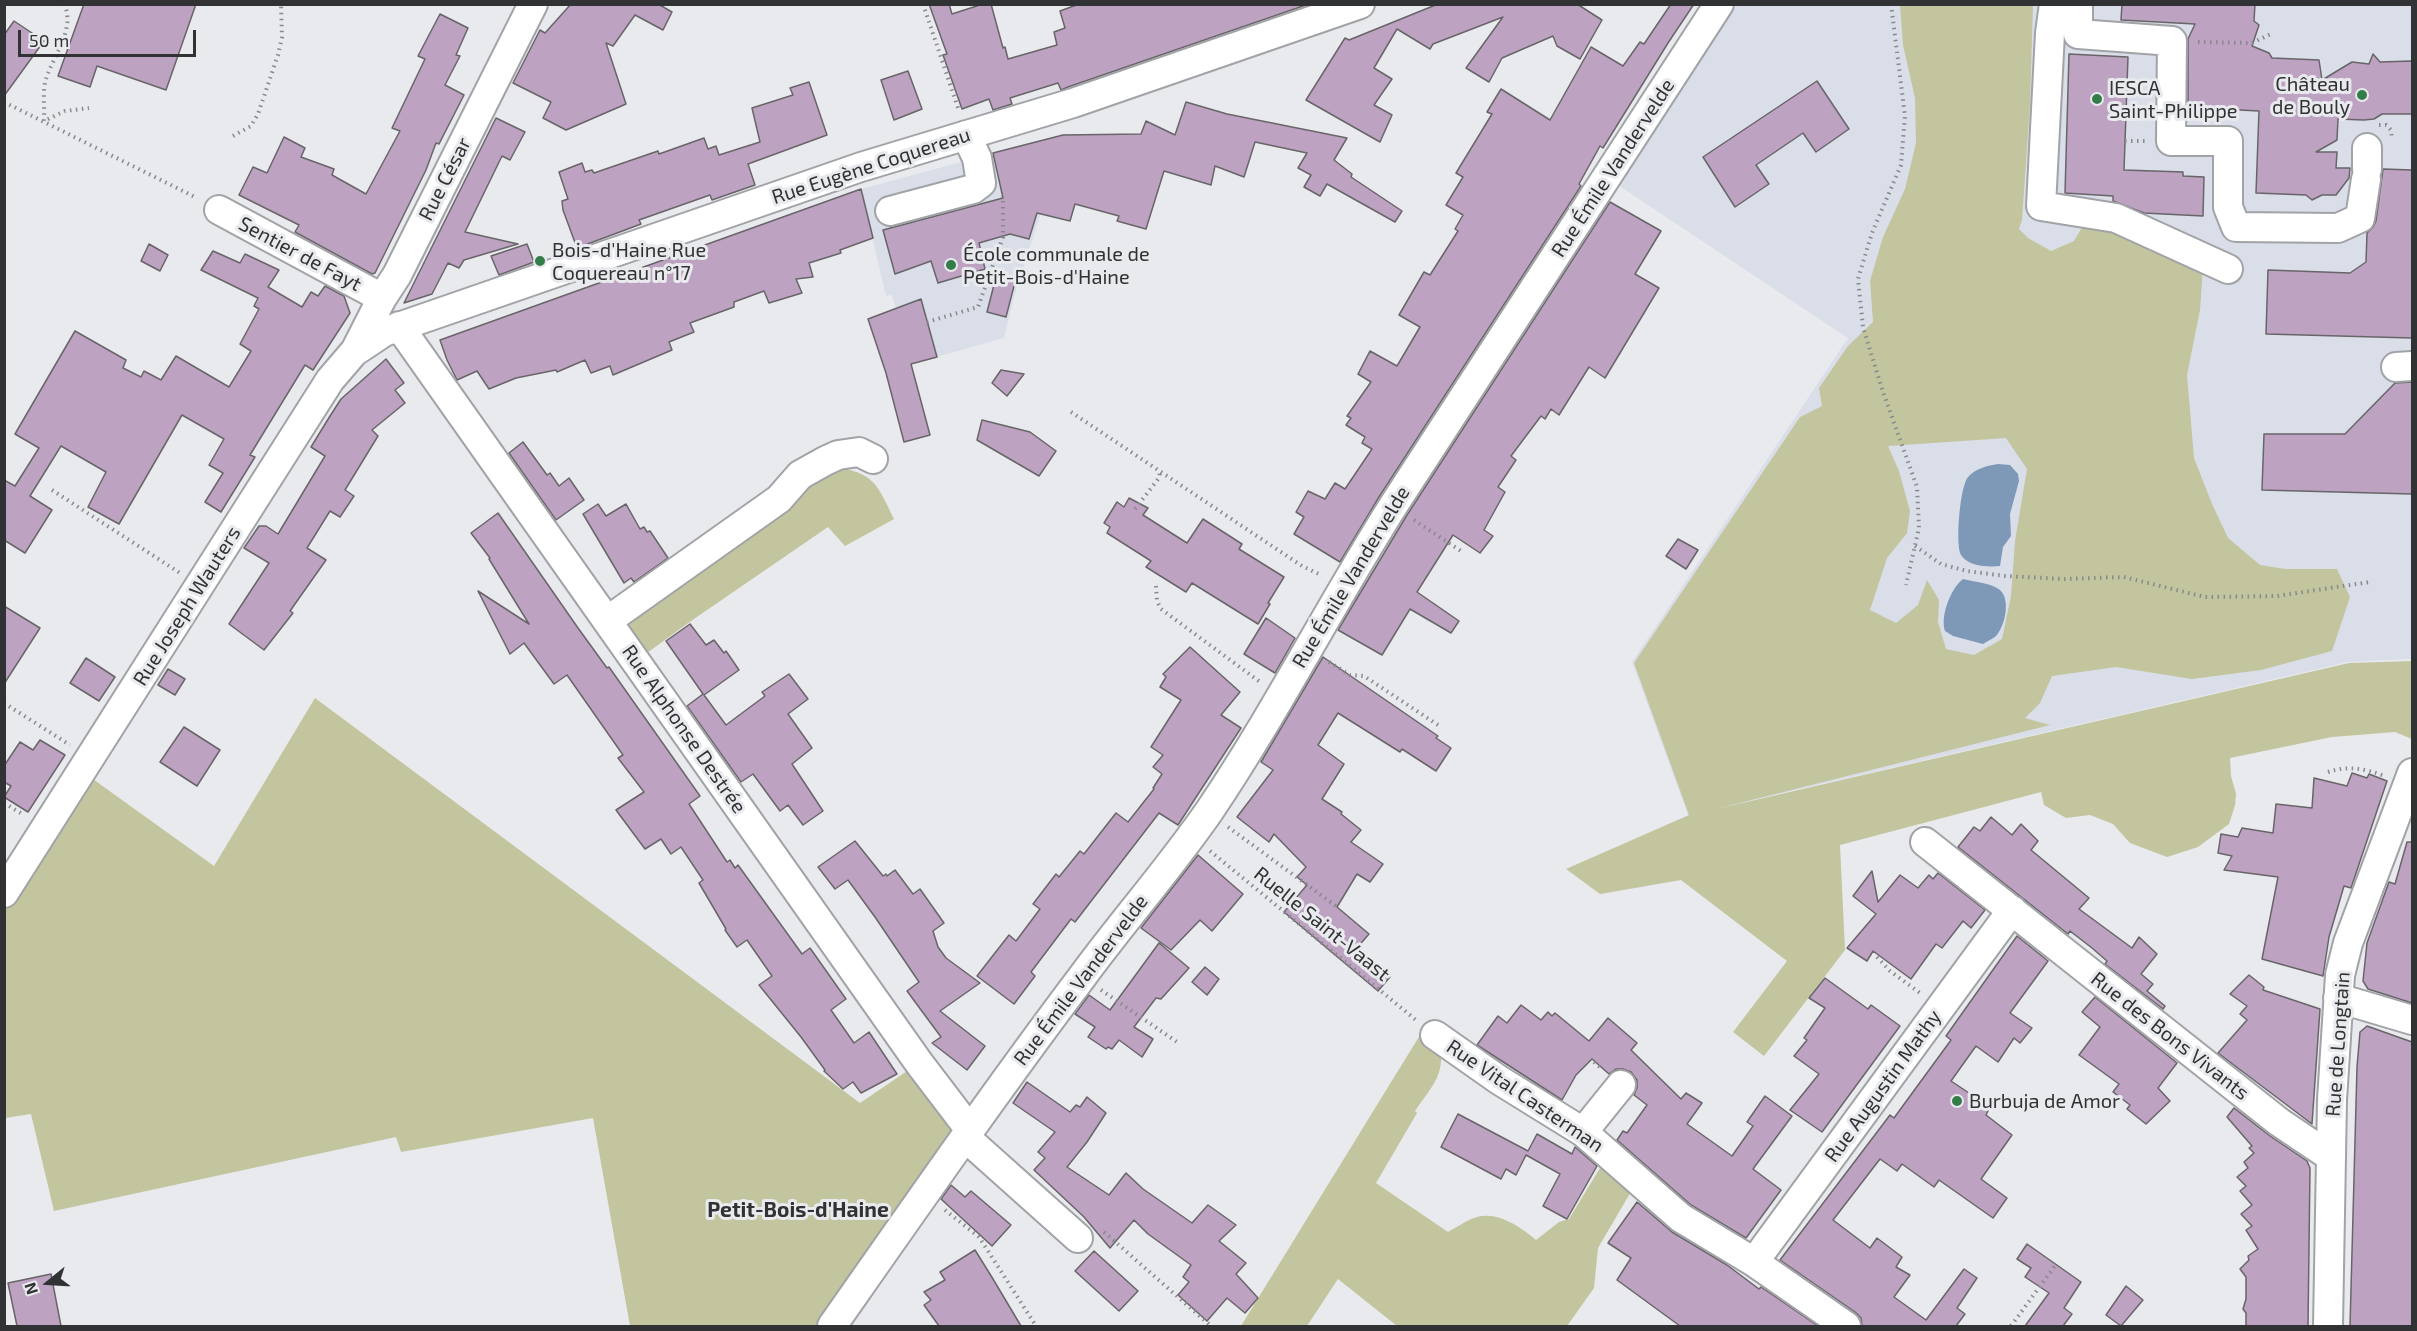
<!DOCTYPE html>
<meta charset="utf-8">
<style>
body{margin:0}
#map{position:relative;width:2417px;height:1331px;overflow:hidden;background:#e9eaee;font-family:"Exo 2",sans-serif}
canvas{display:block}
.frame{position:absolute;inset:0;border:6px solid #313233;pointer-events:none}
.north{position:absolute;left:18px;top:1253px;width:60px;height:60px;-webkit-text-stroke:4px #e9eaee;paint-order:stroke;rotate:252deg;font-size:16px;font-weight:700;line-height:24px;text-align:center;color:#313233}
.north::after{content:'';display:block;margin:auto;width:21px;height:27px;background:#313233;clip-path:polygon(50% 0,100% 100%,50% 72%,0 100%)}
.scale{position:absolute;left:18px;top:30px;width:178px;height:27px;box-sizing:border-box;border:3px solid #313233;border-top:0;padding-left:8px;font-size:18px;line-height:21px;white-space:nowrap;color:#313233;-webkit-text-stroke:4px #e9eaee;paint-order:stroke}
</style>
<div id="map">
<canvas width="2417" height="1331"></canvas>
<div class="frame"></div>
<div class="north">N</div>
<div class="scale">50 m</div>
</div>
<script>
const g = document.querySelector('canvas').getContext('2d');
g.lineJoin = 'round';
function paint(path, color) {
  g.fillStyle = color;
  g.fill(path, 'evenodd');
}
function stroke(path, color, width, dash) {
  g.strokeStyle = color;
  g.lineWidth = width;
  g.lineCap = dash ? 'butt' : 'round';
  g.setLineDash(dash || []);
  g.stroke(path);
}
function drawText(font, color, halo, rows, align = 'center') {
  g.font = font + ' "Exo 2",sans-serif';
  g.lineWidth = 6;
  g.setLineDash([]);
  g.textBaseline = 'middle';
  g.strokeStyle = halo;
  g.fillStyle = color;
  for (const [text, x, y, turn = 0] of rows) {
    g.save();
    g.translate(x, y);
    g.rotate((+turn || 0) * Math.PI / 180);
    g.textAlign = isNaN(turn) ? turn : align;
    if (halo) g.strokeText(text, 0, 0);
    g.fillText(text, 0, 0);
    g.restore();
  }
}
paint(new Path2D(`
 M1737,5H2412V659L2348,662L1688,815L1632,662L1848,338L1618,185Z
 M1062,135L1056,166L1014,297L1004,338L911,364L892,295L886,296L861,189Z`), '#d9dee9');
paint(new Path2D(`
 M1900,5H2033L2030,105L2022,220L2019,229L2028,238L2051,251L2074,241L2087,219L2203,267L2200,310L2187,375L2194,458L2212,504L2228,538L2260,565L2285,569H2337L2350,597L2332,651L2261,670L2192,679L2116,667L2052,676L2040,703L2025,718L2050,725L1716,809L2349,663L2412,661V739L2395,732L2332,737L2230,758L2231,776L2236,794L2235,805L2229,824L2198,847L2167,857L2130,843L2113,824L2090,815L2066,818L2044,805L2041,792L1840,845L1845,950L1764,1056L1733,1032L1787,961L1681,880L1600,894L1566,869L1689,815L1634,663L1800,417L1822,406L1819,388L1848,346L1873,322L1870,281L1883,237L1905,189L1916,143L1915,98L1903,45ZM2006,438L2027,469L2015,541L2011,596L2002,639L1974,655L1946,649L1938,622L1939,600L1927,580L1918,605L1896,623L1870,610L1887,558L1907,533L1910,511L1899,471L1888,446Z
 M828,466C873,472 876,481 894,519L845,546L828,527L691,621L640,658L619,630Z
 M315,698L860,1103L919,1063L970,1130L832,1326H630L593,1118L401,1152L396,1137L54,1211L31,1114L5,1118V893L83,772L214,866Z
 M1425,1027L1440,1038C1445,1076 1435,1082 1415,1111L1417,1113L1376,1183L1448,1232C1456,1228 1465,1221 1474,1218C1496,1210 1519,1226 1536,1240L1559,1222L1569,1219L1600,1168L1609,1166L1632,1190L1598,1248L1594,1288L1567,1326H1397L1338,1279L1307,1326H1241Z`), '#c2c59e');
paint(new Path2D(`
 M1998,464L2010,465L2018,474L2019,481L2010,514L2011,536L2003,547L2000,566C1988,567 1969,567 1961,555C1955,545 1960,486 1968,477C1976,468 1987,466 1998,464Z
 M1963,579C1974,582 1992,583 2000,590C2011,600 2005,626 1996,636C1993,639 1987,641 1983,644L1953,636L1945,631C1940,616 1951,588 1963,579Z`), '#7e99b8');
const building = new Path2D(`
 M84,4H196L166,90L97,66L90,87L58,76Z
 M571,4H658L672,12L663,30L635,15L613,46L606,43L626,104L566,130L543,118L551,102L513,83L540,30L545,33Z
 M929,4H949L952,14L983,4H991L1003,48L1005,47L1008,59L1057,45L1054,32L1065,28L1060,11L1079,4L1306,5L1068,87L1061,90L1058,83L1010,98L1012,104L993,110L989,99L962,109L943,55L947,54Z
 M1438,4H1577L1602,20L1580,59L1557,46L1553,36L1502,58L1489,82L1466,68L1503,17L1433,44L1430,49L1397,29L1374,68L1392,79L1374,105L1392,115L1380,142L1306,100L1345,38L1349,40Z
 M1671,4H1694L1668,43L1603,148L1600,146L1579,184L1581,186L1379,497L1340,562L1294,534L1304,517L1296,512L1308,491L1325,499L1335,483L1345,489L1372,449L1362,443L1365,437L1346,425L1351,418L1347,416L1371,382L1358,374L1370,351L1397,366L1420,327L1399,315L1424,272L1430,275L1458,231L1455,229L1463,215L1446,205L1463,177L1456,173L1492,114L1487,112L1501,89L1550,120L1591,47L1623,66L1640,42L1644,44Z
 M2122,4H2255L2254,21L2259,25L2252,46L2269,53L2272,58L2319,60L2322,80L2352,62L2369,64L2373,54L2380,62L2412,61V114H2382L2374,119L2364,120L2338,119L2337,140L2316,152H2337L2336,168H2350L2349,178L2336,195H2322L2312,200L2306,195L2256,193L2259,111L2202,108L2194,102H2188V39L2195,24L2121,20Z
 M440,14L468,28L456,55L460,56L445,85L464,95L439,144L436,143L426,170L375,273L372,274L295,232L299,225L239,195L253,167L267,173L284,137L305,148L301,157L334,169L332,175L366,194L400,131L392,128L425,59L418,56Z
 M14,21L44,41L4,96V35Z
 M2069,54L2128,57L2124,170L2183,172V176L2204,177L2203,216L2144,213L2113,201V196L2065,193Z
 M908,71L922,109L894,120L881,80Z
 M1817,81L1849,129L1816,152L1803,133L1756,165L1769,184L1735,207L1703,157Z
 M809,82L827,135L748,164L755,185L712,200L710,195L639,220L641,224L577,248L563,210L562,201L568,199L559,172L582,163L585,172L592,170L594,173L658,151L659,154L704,138L708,149L716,146L719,155L760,142L752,108L793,95L790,88Z
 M1186,102L1227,114L1347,138L1334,160L1352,174L1351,177L1402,211L1395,222L1327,184L1320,196L1304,187L1311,175L1298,168L1307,153L1255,142L1244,177L1215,166L1211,185L1164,171L1146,229L1117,221L1119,216L1075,204L1070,221L1037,213L1029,239L1010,234L979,243L985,269L938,283L931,261L895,274L883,230L1003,198L993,153L1063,135L1141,134L1146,121L1175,135Z
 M496,118L525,132L510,160L502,156L465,232L518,244L464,260L459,268L448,263L432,294L404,303Z
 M2383,169L2412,170V338L2266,334L2268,270L2350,273L2366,262L2367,233L2373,227L2376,221Z
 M861,189L873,238L840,250L841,253L809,263L813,277L796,279L802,293L769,303L764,291L734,302V307L690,323L694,332L669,342L672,350L613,375L610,366L591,373L585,360L557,372L556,370L516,378L489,389L477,371L457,380L447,360L440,340Z
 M1610,202L1661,231L1635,274L1659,288L1605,378L1589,367L1559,415L1551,409L1545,419L1541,416L1511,456L1516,460L1498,487L1505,492L1484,530L1493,536L1480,553L1453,535L1417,592L1459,621L1451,633L1410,609L1382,655L1338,630L1407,515Z
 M149,244L168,255L160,271L141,261Z
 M527,244L534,262L499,275L491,256Z
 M213,251L240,263L245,254L279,270L268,287L302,307L311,292L318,296L325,286L344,296L350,313L313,370L305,365L250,455L255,457L221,512L205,502L223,473L209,465L224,439L182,415L119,524L88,507L106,472L61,446L30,496L52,510L25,553L4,540V480L15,486L39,448L15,434L75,331L126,360L123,368L141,377L144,371L161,380L176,356L229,387L251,351L240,344L259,309L254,306L258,298L201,270Z
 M996,277L1015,282L1006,317L987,312Z
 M921,299L937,357L911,364L930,435L904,442L886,373L868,319Z
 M386,359L404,383L395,390L405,403L372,430L378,436L345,490L354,496L340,517L330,511L307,548L326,560L290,611L293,613L264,650L229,624L269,563L244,548L259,526H266L278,534L325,456L311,447L330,416L341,399Z
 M1001,370L1024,374L1007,396L992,383Z
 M2412,382V494L2262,490L2264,434H2345L2395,383Z
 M982,420L1030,432L1056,451L1039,476L977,440Z
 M523,442L547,475L550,473L559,486L569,478L584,500L556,520L509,453Z
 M1129,498L1148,508L1143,515L1187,543L1203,519L1242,544L1239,549L1284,577L1268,603L1270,604L1258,624L1192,583L1186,592L1146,567L1151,561L1107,533L1110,527L1104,523L1117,502L1124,507Z
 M598,504L606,516L626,504L640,529L644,527L647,532L650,531L668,558L634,582L631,578L624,583L583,514Z
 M498,513L578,628L607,668L609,667L700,796L689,804L727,862L730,860L735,868L738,865L802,954L810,948L846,999L831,1010L854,1043L869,1032L897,1074L861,1093L853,1082L843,1089L824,1071L825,1070L801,1037L759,985L772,976L747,940L737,947L725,930L726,929L699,883L703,880L681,847L671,854L661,839L645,849L616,810L644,792L618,758L623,755L567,675L554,684L524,643L510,654L478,591L529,624L489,559L490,558L471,533Z
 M1678,539L1698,550L1686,569L1666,556Z
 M4,606L40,628L4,684Z
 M1266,618L1295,638L1275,673L1244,654Z
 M690,624L706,645L714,640L724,653L726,651L739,670L704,695L726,725L765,696L762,692L789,674L808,699L788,714L812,748L792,764L823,811L803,825L788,805L780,811L753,774L741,782L687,706L703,694L666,641Z
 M1190,647L1240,692L1221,715L1241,728L1178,825L1159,813L1075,922L1071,919L1031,972L1035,976L1014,1004L977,976L1009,935L1016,941L1040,909L1033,904L1056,874L1059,877L1080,851L1084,854L1116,813L1128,822L1154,789L1153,788L1162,774L1153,767L1163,755L1151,747L1181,700L1160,687L1166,677L1163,674Z
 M1323,657L1438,736L1436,738L1451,748L1436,771L1402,749L1400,752L1338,713L1318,745L1344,764L1322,799L1342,812L1341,814L1361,830L1351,842L1383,864L1370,882L1357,874L1337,907L1369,934L1356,949L1390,977L1378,991L1284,912L1307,885L1297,877L1306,867L1274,834L1269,842L1237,817L1273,770L1261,762Z
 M86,658L115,677L99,701L70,683Z
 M168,669L185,679L175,695L158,685Z
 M184,727L220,750L197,786L160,762Z
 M40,740L65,755L28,812L4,797L11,786L4,782V766L20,742L33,750Z
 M2352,773L2367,778L2369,774L2387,781L2351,888L2344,886L2329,937L2323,976L2262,959L2278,877L2224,870L2232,856L2218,853L2221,834L2238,837L2242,828L2273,833L2276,804L2312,808L2314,778L2347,786Z
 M1991,817L2012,835L2021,824L2038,841L2031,850L2089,898L2079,909L2132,948L2139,937L2157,954L2141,974L2153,984L2147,991L2165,1006L2163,1009L2105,964L2107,961L2092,948L2070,931L2068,934L1958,847L1974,827L1980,831Z
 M855,841L883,876L886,874L887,876L895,870L913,894L920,889L944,923L933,931L938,947L946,958L980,983L940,1011L985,1046L967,1070L932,1043L941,1037L907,991L919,982L875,917L848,880L835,889L818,867Z
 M2407,842H2412V1003L2368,989L2363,981L2367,943L2389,882L2395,884Z
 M1198,855L1243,894L1212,931L1200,920L1171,950L1141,928Z
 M1872,871L1878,902L1900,875L1918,888L1929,875L1933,879L1938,873L1985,910L1971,928L1963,921L1942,948L1936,944L1911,979L1873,951L1867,961L1847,948L1876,914L1853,896Z
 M2017,936L2048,961L2010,1013L2032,1028L2020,1043L2014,1038L1998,1062L1976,1046L1951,1081L1990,1107L1986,1115L2012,1135L1981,1179L2007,1198L1993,1218L1939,1180L1934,1187L1902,1164L1897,1171L1880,1159L1833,1220L1870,1248L1877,1238L1902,1257L1896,1267L1910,1275L1894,1297L1926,1320L1964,1269L1977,1278L1957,1308L1965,1314L1956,1326H1862L1861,1318L1855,1312L1780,1260L1890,1115L1894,1118L1951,1040L1946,1036Z
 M1159,943L1189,968L1161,999L1156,998L1134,1027L1153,1039L1142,1057L1119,1040L1112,1049L1108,1047L1106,1049L1088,1037L1095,1027L1075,1014L1089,995L1110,1010Z
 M1205,967L1219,979L1207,995L1192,982Z
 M2249,975L2264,987L2263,990L2320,1009L2312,1124L2218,1053L2247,1020L2240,1014L2247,1006L2230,994Z
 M1825,978L1868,1009L1871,1005L1900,1026L1822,1132L1790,1110L1819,1074L1794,1056L1807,1040L1804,1038L1825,1008L1809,998Z
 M2095,997L2177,1063L2158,1088L2170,1101L2146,1124L2127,1109L2130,1105L2113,1092L2119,1084L2079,1055L2100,1027L2082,1012Z
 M1521,1005L1541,1020L1548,1012L1552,1016L1555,1013L1589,1041L1608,1018L1637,1043L1631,1050L1681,1099L1686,1093L1702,1103L1687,1124L1732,1156L1753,1126L1747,1122L1765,1096L1792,1116L1753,1169L1781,1190L1746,1238L1691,1205L1617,1140L1623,1131L1627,1133L1647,1105L1634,1095L1637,1088V1080L1631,1072L1623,1069H1616L1609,1074L1592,1059L1576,1075L1562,1100L1477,1045L1498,1016L1507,1023Z
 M2367,1026L2412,1042V1326H2350L2357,1067L2360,1032Z
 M1027,1082L1070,1112L1076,1105L1080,1107L1087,1097L1106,1113L1087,1142L1067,1167L1109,1195L1126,1173L1143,1189L1192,1223L1208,1205L1236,1225L1219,1241L1246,1263L1236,1274L1258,1298L1245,1313L1227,1298L1207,1321L1178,1295L1189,1282L1183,1277L1191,1265L1148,1234L1134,1220L1110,1248L1084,1217L1034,1170L1045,1158L1038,1152L1055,1132L1013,1103Z
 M2234,1108L2270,1136L2307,1161L2310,1168L2308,1326H2246V1313L2243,1309L2246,1299V1277L2240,1269L2249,1260L2248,1256L2258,1249L2246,1230L2252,1226L2241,1214L2252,1205L2240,1191L2246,1186L2237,1177L2248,1168L2244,1162L2254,1153L2249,1148L2252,1146L2227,1117Z
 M1458,1114L1528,1151L1537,1134L1572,1154L1575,1147L1597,1166L1567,1219L1543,1206L1560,1174L1526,1155L1516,1175L1506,1169L1501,1179L1441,1147Z
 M951,1185L965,1197L971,1191L1011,1225L992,1246L941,1199Z
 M1637,1202L1672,1232L1727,1265L1759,1289L1761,1287L1818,1326H1680L1617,1280L1631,1258L1608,1243Z
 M2027,1244L2081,1282L2064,1308L2072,1314L2063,1326H2025L2049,1293L2025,1277L2031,1268L2017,1259Z
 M975,1250L993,1279L1021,1326H939L924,1305L931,1300L924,1292L945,1280L940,1272Z
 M1094,1251L1138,1291L1119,1311L1075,1271Z
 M51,1274L61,1326H17L8,1283Z
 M2126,1286L2143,1300L2121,1326L2106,1315Z`);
paint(building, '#bea2c2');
stroke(building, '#686568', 1.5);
const minor = new Path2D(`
 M2054,4L2050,33L2041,206L2116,218L2228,269
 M2078,4V34L2172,41L2171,141H2228V207L2236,227L2338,228L2360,218L2366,179
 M2367,169V148
 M219,210L382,298
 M890,211L973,189L981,183L977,158L966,135
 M399,326L919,1063L970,1130
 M356,349L382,298L397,275L533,4
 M2396,367L2412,366
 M607,621L779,499L800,475L825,461L838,455L859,452L873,459
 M1925,842L2279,1122L2331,1157
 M4,893L330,380L354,352L384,332L861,167L1073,103L1360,4
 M2338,998L2412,1020
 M1435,1035L1499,1080L1583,1132L1681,1218L1754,1262L1846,1326
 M1583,1132L1621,1085
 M965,1137L1078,1238
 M1754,1262L2012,910
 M832,1326C914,1209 996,1091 1082,977C1123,921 1170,868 1210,810C1276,712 1330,606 1393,506L1719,4
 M2328,1326L2332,1100L2340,975L2348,943L2412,773`);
stroke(minor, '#a1a3a6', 32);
stroke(new Path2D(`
 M64,4C76,29 53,56 46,79C42,91 45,108 44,121L65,111L89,108
 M923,4L959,111
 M1891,4L1905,116L1901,165L1872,233L1858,279L1863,327L1882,389L1917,487L1919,528L1906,585
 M2198,42L2252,43L2273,33
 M4,102L197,198
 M2379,125H2386L2391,130L2392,139
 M233,136L251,126L258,114L278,55L282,37L281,4
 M2125,141H2147
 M927,322L978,307L1003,237V199L1001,197
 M1071,412L1302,566L1321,575
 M52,490L180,573
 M1135,509L1159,478L1160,472
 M1414,520L1461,551
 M1915,546L1941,564L1967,571L2005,576L2064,579L2124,577L2205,597L2277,596L2370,582
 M1156,586L1157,601L1161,609L1260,682
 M1329,662L1350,675L1364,676L1441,727
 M4,703L70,745
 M2328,772C2349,765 2365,769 2385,776
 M4,803L24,815
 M1228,827L1336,906
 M1210,851L1416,1020
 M1877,957L1890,971L1920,993
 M1101,990L1180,1044
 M1594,1062L1603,1070
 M945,1210L979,1237L1036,1326
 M1104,1232L1211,1326
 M2011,1326L2057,1263`), '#88898b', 4, [1.5, 4.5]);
stroke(minor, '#fff', 28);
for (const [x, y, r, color] of [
 [2362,95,6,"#327d4a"],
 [2097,99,6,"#327d4a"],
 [540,261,6,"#327d4a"],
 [951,265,6,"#327d4a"],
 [1957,1101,6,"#327d4a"]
]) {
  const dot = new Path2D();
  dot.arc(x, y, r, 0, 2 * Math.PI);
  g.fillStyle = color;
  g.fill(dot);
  stroke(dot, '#e9eaee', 2);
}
drawText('20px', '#313233', '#e9eaee', [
 ["Château",2350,84,"right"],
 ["de Bouly",2350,107,"right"],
 ["IESCA",2109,88],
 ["Saint-Philippe",2109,111],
 ["Bois-d'Haine Rue",552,250],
 ["Coquereau n°17",552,273],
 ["École communale de",963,254],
 ["Petit-Bois-d'Haine",963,277],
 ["Burbuja de Amor",1969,1101]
], 'left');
drawText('20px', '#313233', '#e9eaee', [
 ["Rue Eugène Coquereau",871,166,-18],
 ["Rue Émile Vandervelde",1613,168,-57],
 ["Rue César",445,179,-63],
 ["Sentier de Fayt",300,254,28],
 ["Rue Émile Vandervelde",1351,577,-59],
 ["Rue Joseph Wauters",187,606,-58],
 ["Rue Alphonse Destrée",684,729,55],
 ["Ruelle Saint-Vaast",1322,924,39],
 ["Rue Émile Vandervelde",1081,980,-53],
 ["Rue des Bons Vivants",2170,1036,38],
 ["Rue de Longtain",2338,1044,-86],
 ["Rue Augustin Mathy",1883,1086,-54],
 ["Rue Vital Casterman",1525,1096,34]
]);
drawText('bold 21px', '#313233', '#e9eaee', [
 ["Petit-Bois-d'Haine",798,1210]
]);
</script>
